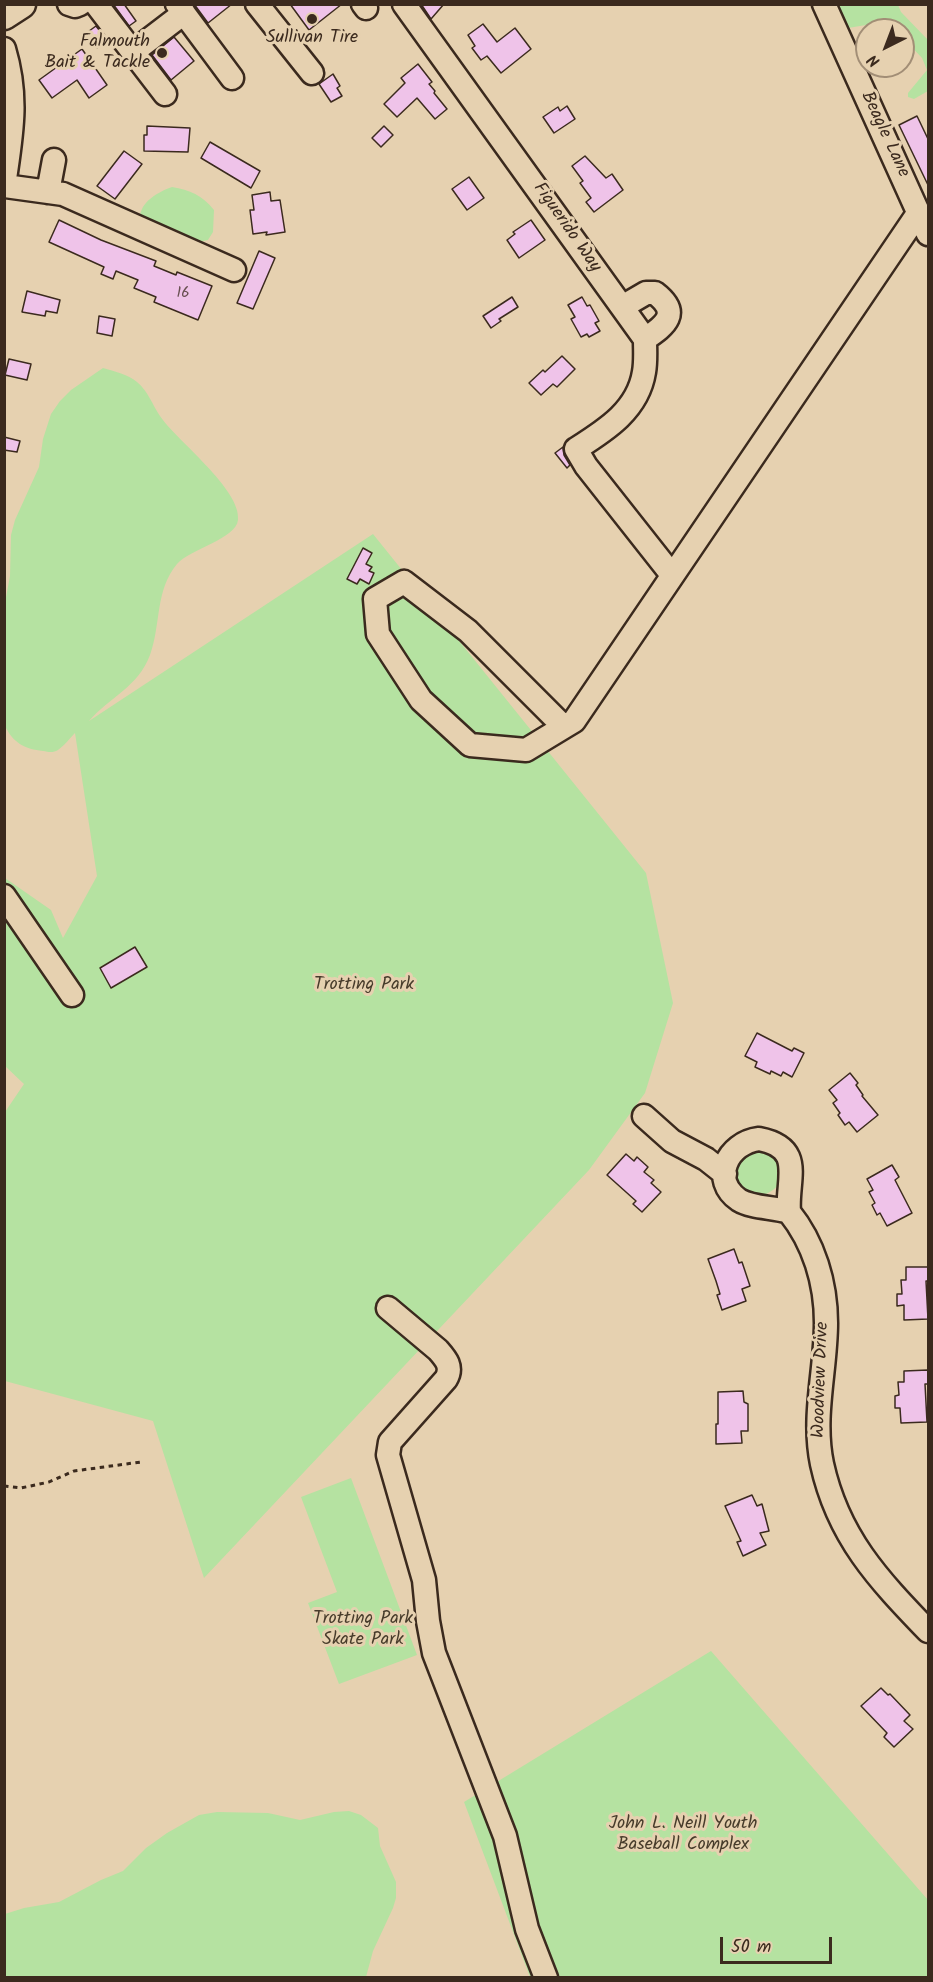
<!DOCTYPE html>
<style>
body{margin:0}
#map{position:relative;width:933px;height:1982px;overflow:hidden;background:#e6d1b0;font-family:Kalam,sans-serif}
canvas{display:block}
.frame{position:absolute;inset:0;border:6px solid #3b2a1e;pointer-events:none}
.north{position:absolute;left:855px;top:18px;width:60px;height:60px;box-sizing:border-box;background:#e6d1b0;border:2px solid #a28e76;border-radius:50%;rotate:222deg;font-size:16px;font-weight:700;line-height:24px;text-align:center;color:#3b2a1e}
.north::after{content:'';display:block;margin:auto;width:21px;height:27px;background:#3b2a1e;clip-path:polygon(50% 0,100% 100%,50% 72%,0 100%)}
.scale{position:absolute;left:720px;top:1937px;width:112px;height:27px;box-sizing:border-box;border:3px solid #3b2a1e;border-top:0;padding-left:8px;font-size:18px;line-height:21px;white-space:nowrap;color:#3b2a1e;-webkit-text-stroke:4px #e6d1b0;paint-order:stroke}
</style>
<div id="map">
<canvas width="933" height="1982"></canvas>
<div class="frame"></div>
<div class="north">N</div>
<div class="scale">50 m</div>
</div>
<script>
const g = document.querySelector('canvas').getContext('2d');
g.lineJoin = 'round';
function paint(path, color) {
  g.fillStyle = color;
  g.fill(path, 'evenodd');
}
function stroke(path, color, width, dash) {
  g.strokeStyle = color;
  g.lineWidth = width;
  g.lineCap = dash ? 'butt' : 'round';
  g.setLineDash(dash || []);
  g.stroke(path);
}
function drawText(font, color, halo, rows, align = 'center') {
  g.font = font + ' Kalam,sans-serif';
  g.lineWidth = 6;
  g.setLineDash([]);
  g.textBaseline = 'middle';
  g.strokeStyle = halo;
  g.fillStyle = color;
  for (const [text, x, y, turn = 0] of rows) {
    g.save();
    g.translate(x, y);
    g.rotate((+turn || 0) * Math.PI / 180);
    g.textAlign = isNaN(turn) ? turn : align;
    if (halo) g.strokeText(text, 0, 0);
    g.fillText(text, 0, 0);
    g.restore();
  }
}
paint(new Path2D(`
 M832,5H898L901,12L928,40V91L914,99L908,97V93L927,70L922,58L903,38V30H894L878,23L848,28L843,26Z
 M172,187C190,190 202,195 214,210L213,232L208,240L199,242L140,218C140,202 158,192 172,187Z
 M103,368C114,371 129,375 137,382C148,391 152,404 160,416C176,440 242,490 238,520C236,539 190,549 177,564C155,590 161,625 150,655C138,687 110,697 89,721L373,534L646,873L673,1003L645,1093L589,1170L204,1578L153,1421L5,1381V1112L24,1084L5,1066V878L51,910L63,938L97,876L75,733C70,738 64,746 58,750C53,753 49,752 43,751C25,749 13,743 5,726L4,608L10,576L11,535L15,520L39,467L43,439L51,414L60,401L71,390Z
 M756,1147L778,1157L781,1181C768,1203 736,1200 734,1175C733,1171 735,1165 736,1160Z
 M351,1478L417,1655L339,1684L308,1603L337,1592L301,1497Z
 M711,1651L928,1900V1977H530L464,1802Z
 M349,1811L361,1815L378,1828L380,1846L396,1882V1898L393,1908L373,1951L366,1977H5V1914L24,1908L59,1902L101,1880L123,1871L146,1848L167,1833L199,1815L217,1812L268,1813L300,1820L334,1812Z`), '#b5e2a1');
const building = new Path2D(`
 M113,4H124L136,21L129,26Z
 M194,4H232L208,23Z
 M290,4H342L309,30Z
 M421,4H444L431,19Z
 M483,24L497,42L515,28L531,49L501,73L487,56L481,60L472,48L475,46L468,35Z
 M96,26L107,40L97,48L85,34Z
 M174,37L194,61L171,80L152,55Z
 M82,49L107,85L89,98L77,80L52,98L39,80Z
 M418,64L432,82L429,84L435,91L434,93L447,109L435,119L417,98L397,117L384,104L405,83L401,78Z
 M333,74L340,86L337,88L342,96L331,102L319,84Z
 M567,106L575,119L554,133L543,117L558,107L560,111Z
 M917,116L928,139V185L899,125Z
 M147,126L190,128L188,152L144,151V135H147Z
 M384,126L393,135L381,147L372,138Z
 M210,142L260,171L251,188L201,158Z
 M124,151L142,164L115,199L97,186Z
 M585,156L606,178L612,174L623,190L594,212L586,202L591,198L580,183L583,181L572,166Z
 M469,177L484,198L467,210L452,189Z
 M270,192L271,201L280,200L285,232L266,235L267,232L253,234L250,210H254L252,195Z
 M59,220L101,240L156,261L154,266L176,275L177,272L212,286L198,320L154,302L156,297L134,288L138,280L116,271L113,279L101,274L104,267L49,242Z
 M531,220L545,240L519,258L507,240L515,234L513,232Z
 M259,251L275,258L253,309L237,303Z
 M27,291L60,300L57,313L46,311L45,316L22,312Z
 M512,297L518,307L499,319L501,321L491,328L483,316Z
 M582,297L587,306L590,305L599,321L595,323L600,331L589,337L587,334L581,337L571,319L575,317L568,305Z
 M99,316L115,319L112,336L97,333Z
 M562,356L575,369L557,387L553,384L541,395L529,383L543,370L545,372Z
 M9,359L31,364L27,380L5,375Z
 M4,437L20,441L17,452L4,450Z
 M563,447L564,455L570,465L567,468L555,453Z
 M363,548L372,553L366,564L372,567L369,571L374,573L369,584L360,579L357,584L347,579Z
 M135,947L147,967L111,988L100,968Z
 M757,1033L792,1051L794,1048L804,1053L792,1077L783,1072L781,1076L771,1071L770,1074L755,1067L757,1062L745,1056Z
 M850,1073L858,1083L856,1085L863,1095L862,1096L878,1115L857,1132L849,1122L845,1125L838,1115L840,1113L833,1103L837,1100L829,1090Z
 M626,1154L634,1161L637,1157L648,1167L644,1172L654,1180L651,1183L661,1192L642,1212L633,1204L636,1201L607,1175Z
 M892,1165L899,1177L895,1180L912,1213L887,1226L880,1213L877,1215L872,1205L875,1203L869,1192L873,1190L867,1179Z
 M734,1249L739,1263L742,1262L750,1286L742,1289L746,1301L722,1310L717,1295L720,1294L716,1281L708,1259Z
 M906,1267H928V1281H926L928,1319L904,1320V1305L897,1306V1294H902L901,1280H906Z
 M928,1370V1384H925L927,1422L901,1423L900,1408H895V1396L899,1395L898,1382H904V1371Z
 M743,1391L744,1402L748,1404V1431H741L742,1443L716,1444V1424H718V1392Z
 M752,1495L757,1506L762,1504L769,1531L760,1533L766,1545L743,1556L737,1542L741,1541L725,1506Z
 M881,1688L888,1695L890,1694L910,1715L904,1721L913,1729L894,1747L884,1737L887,1733L861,1706Z`);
paint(building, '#efc3e9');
stroke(building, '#3b2a1e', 1.5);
const minor = new Path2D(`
 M69,4L75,6L80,4
 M96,4L165,94
 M177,4L232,78
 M257,4L312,73
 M363,4L366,8
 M404,4L645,339C645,350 646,361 644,372C638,410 606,430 576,449L586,466L672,575
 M824,4L928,234
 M4,49C19,99 11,136 4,186
 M133,52L184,13
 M5,186L63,194L234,270
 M48,192L54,160
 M622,307L646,293H655C681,313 666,325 645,339
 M564,727L526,750L470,745L421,700L378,634L375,599L404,582L468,631L564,727L574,721L919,212
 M4,896L72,995
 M644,1116L672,1141L706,1159L725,1174
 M759,1139C806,1148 786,1180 789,1212C774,1207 752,1208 739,1200C710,1180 727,1143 759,1139Z
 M789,1212C814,1243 826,1283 826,1323C826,1370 812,1416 822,1464C838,1537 878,1579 928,1631
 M388,1308L438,1350C446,1359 453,1367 446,1379L390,1442L388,1455L424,1580L428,1621L434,1653L505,1836L527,1929L546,1978`);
const major = new Path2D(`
 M4,15L21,4`);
stroke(minor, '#3b2a1e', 27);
stroke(major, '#3b2a1e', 33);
stroke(new Path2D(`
 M4,1486L21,1488L49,1482L74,1471L141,1462`), '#3b2a1e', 3, [4.5, 4.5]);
stroke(minor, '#e6d1b0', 22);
stroke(major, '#e6d1b0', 28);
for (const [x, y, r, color] of [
 [312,19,6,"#3b2a1e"],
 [162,53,6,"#3b2a1e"]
]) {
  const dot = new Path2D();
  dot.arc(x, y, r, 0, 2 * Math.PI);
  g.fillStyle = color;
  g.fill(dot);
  stroke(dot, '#e6d1b0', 2);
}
drawText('15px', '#685051', null, [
 ["16",183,294]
]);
drawText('18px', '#3b2a1e', '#e6d1b0', [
 ["Sullivan Tire",312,39],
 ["Falmouth",150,43,"right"],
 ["Bait & Tackle",150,64,"right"]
]);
drawText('18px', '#3b2a1e', '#e6d1b0', [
 ["Beagle Lane",884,135,65],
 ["Figuerido Way",566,228,55],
 ["Woodview Drive",822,1380,-88]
]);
drawText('18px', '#473c2b', '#e6d1b0', [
 ["Trotting Park",364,986],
 ["Trotting Park",363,1620],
 ["Skate Park",363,1641],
 ["John L. Neill Youth",683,1825],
 ["Baseball Complex",683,1846]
]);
</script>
